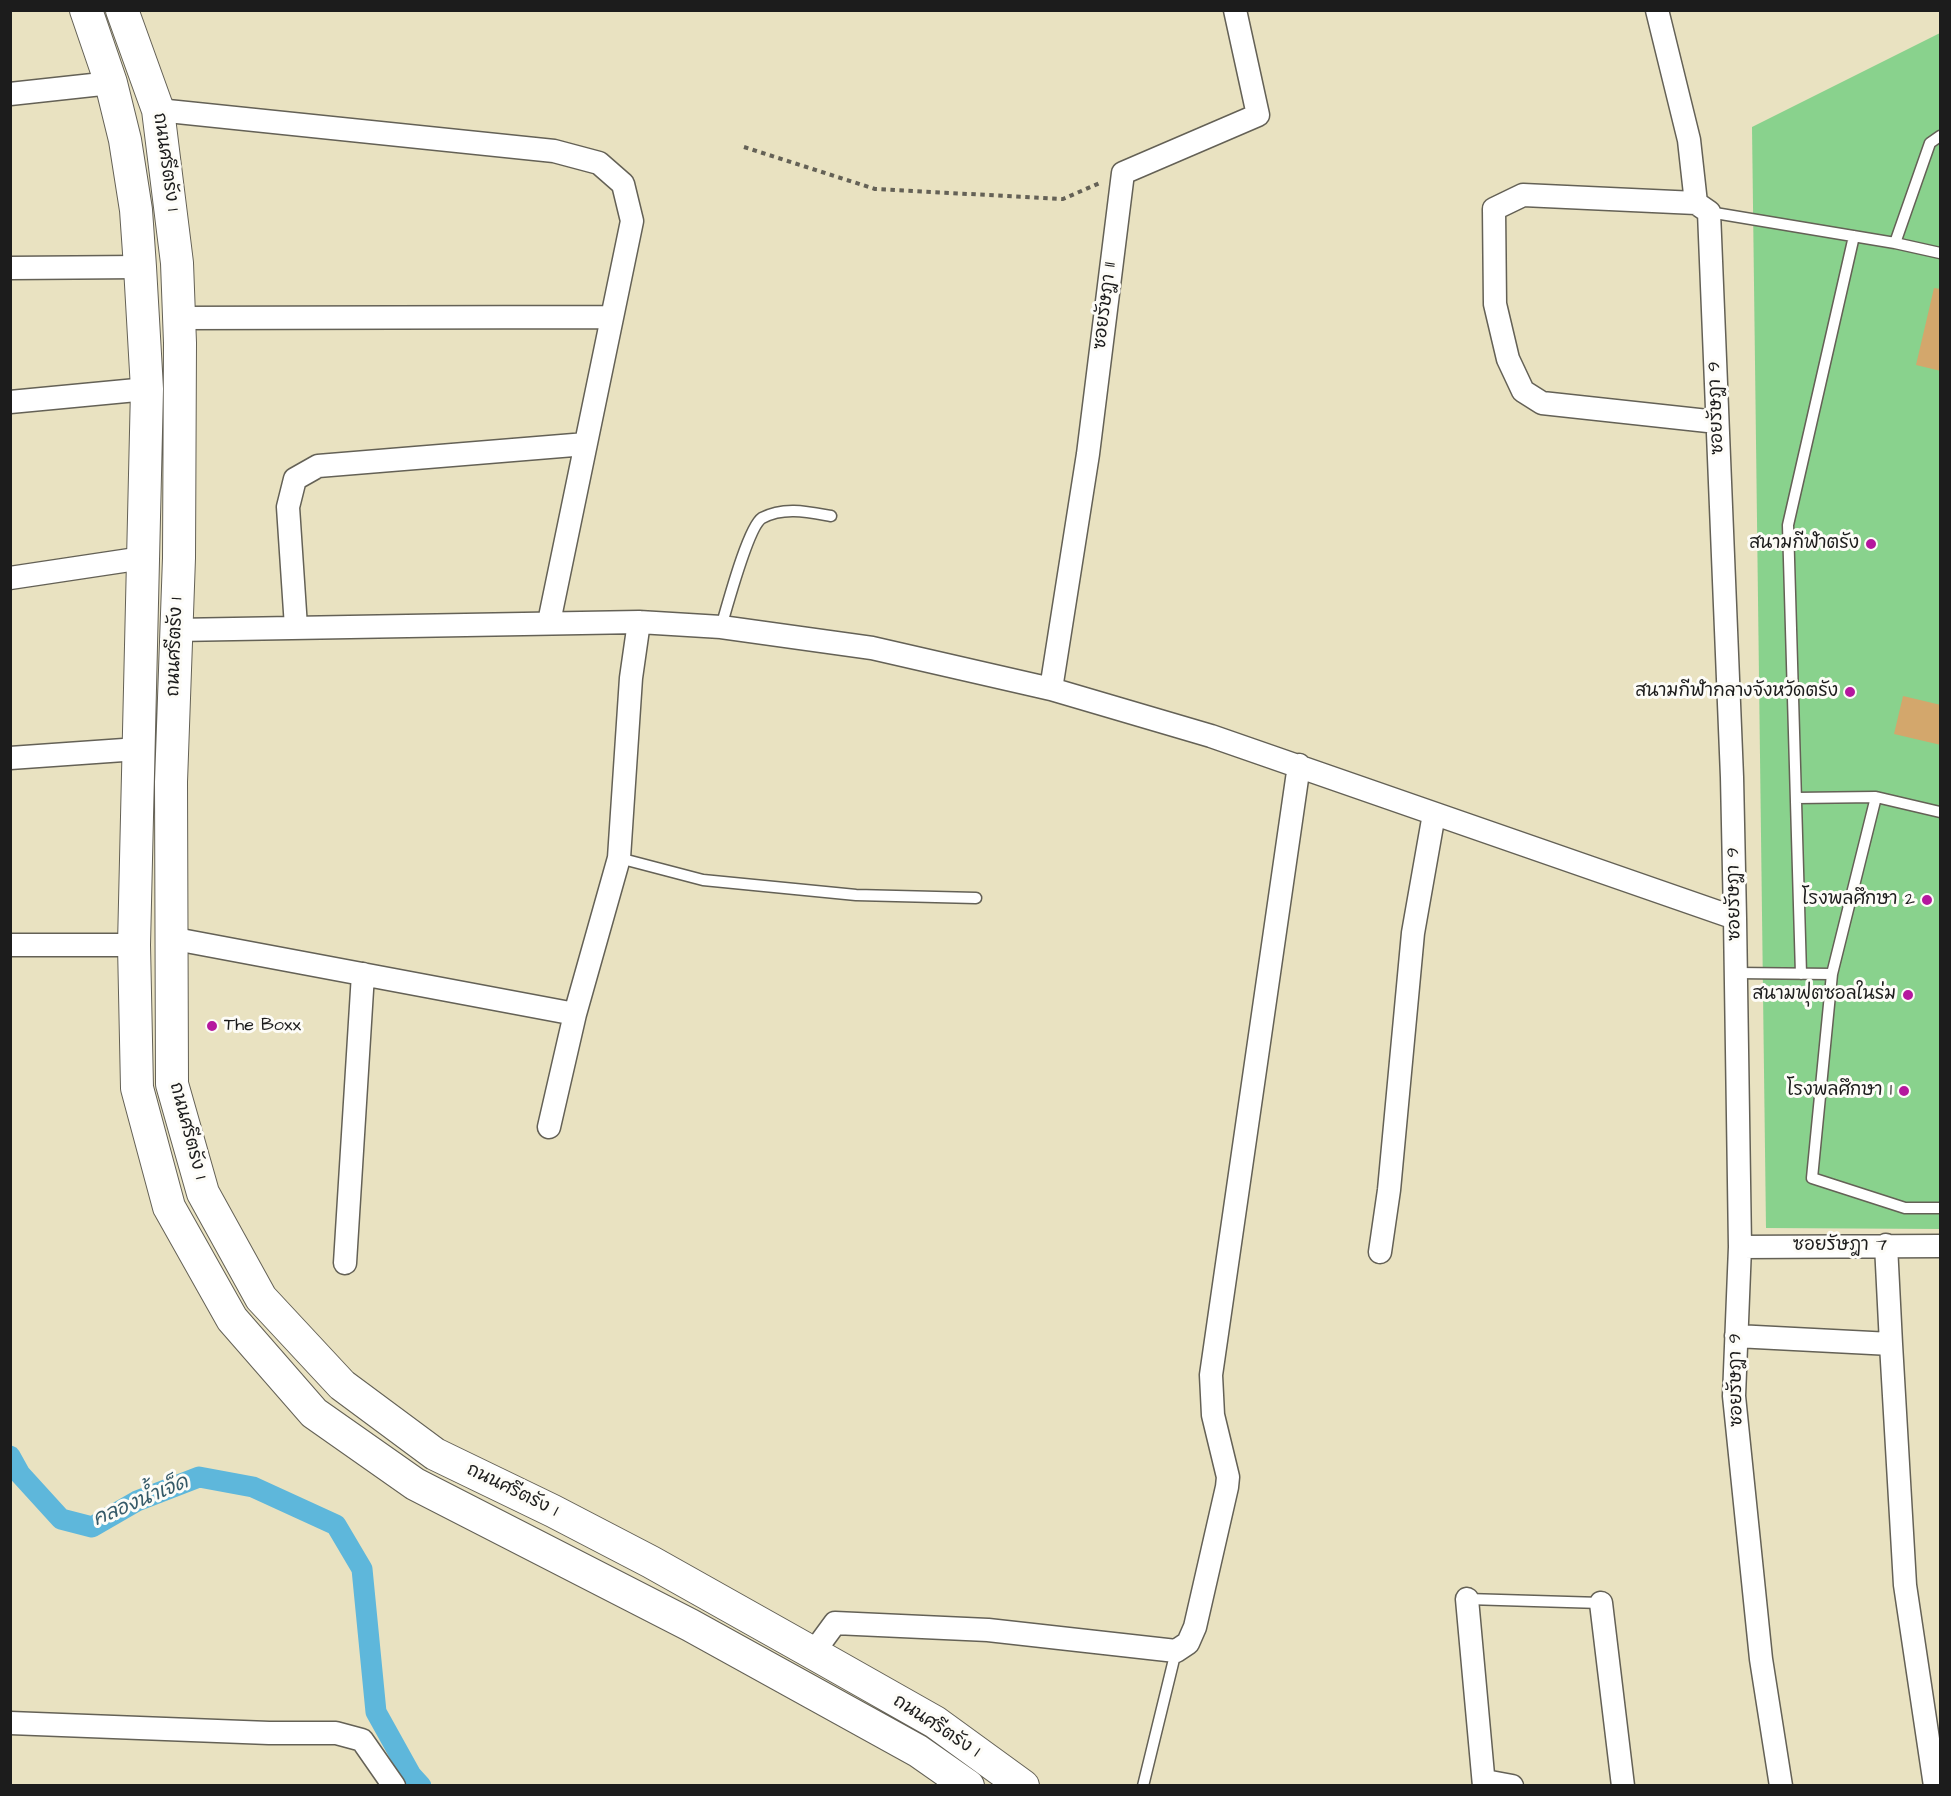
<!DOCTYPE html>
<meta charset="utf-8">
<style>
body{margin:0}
#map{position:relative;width:1951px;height:1796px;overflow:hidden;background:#e9e2c1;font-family:"Architects Daughter",sans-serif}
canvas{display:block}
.frame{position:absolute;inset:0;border:12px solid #1c1c1c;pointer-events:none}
</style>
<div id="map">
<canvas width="1951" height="1796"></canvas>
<div class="frame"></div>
</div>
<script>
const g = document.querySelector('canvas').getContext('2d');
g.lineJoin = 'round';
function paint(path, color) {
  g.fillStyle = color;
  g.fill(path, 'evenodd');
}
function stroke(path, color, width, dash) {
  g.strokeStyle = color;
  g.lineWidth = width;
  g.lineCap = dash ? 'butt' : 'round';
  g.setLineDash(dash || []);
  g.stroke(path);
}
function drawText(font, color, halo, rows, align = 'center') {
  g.font = font + ' "Architects Daughter","Playpen Sans Thai",sans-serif';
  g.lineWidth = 6;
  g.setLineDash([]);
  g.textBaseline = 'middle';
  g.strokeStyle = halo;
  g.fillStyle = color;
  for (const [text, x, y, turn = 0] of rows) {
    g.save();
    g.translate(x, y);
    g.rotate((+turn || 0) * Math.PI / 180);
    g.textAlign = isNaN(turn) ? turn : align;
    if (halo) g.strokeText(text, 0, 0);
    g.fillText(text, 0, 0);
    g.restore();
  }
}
paint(new Path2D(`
 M1940,33V1229L1766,1228L1752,127Z`), '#89d28d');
stroke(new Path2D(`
 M10,1456L20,1474L61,1519L92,1527L137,1501L199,1477L253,1487L336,1525L362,1569L376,1712L411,1775L421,1786`), '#5eb7db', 21);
paint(new Path2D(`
 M1934,288L1941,289V371L1916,365Z
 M1903,696L1941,705V745L1894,734Z`), '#d3a76c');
const lane = new Path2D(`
 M1709,212L1895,243L1940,253
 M1895,243L1930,143L1940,136
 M721,627C727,607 748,527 762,518C784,506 809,512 831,516
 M1876,797L1832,974L1812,1178L1905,1208H1940
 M1796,798L1876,797L1940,812
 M619,858L703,880L856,895L976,898
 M1736,973L1832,974
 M1801,974L1788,525L1854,236
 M1467,1599L1601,1603
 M1143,1786L1176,1651`);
const street = new Path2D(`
 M1657,10L1689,140L1696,203L1709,212L1732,777L1735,918L1740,1247L1734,1396L1761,1659L1781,1786
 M10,94L111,83
 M158,110L554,151L599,163L623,184L632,221L549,622
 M1696,203L1523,195L1494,209L1495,304L1508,359L1523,391L1542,403L1717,422
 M10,268L140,267
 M179,318L612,317
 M10,402L147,389
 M10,578L143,558
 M296,627L288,507L295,479L318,466L586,444
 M176,630L639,622L721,627L872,648L1051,689L1211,736L1735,918
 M1051,689L1088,454L1123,173L1258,115L1235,10
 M10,758L138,749
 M170,938L575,1014
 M10,945H134
 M549,1127L575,1014L619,858L631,678L639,622
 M1886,1245L1891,1344
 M1740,1247L1940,1246
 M1380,1252L1389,1190L1413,933L1434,814
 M345,1263L363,974
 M1736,1336L1891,1344L1905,1585L1935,1786
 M1467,1599L1484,1786
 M1601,1603L1623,1786
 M813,1653L835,1623L988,1630L1176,1651L1188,1643L1195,1627L1227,1487L1228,1477L1213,1415L1211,1375L1299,765
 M10,1723L269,1733H336L362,1740L394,1786
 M1485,1781L1512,1786`);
const secondary = new Path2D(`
 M86,10L111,83L125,140L136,210L140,267L147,389L134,945L137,1088L169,1207L232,1319L314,1413L415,1484L690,1625L918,1751L968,1786
 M122,10L158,110L177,263L180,343L179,558L171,782L172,1084L203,1193L261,1298L342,1385L435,1454L553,1511L651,1562L813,1653L935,1722L1023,1786`);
stroke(lane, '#646156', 13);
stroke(street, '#646156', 25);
stroke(secondary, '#646156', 34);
stroke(new Path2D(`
 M744,147L875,189L1063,199L1102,182`), '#646156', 4, [4.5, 4.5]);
stroke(lane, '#fff', 10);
stroke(street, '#fff', 22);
stroke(secondary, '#fff', 32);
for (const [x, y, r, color] of [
 [1871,544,6,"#b5179e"],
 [1850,692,6,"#b5179e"],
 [1927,900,6,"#b5179e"],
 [1908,995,6,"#b5179e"],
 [212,1026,6,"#b5179e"],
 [1904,1091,6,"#b5179e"]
]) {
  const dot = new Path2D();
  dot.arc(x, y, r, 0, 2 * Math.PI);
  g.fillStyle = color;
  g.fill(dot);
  stroke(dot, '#fdfcf7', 2);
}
drawText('18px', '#1c1c1c', '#fdfcf7', [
 ["ถนนศรีตรัง 1",165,162,82],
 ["ซอยรัษฎา 11",1106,306,-83],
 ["ซอยรัษฎา 9",1717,408,-92],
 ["ถนนศรีตรัง 1",176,647,-88],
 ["ซอยรัษฎา 9",1735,894,-91],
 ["ถนนศรีตรัง 1",187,1131,75],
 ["ซอยรัษฎา 7",1840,1246],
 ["ซอยรัษฎา 9",1737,1380,-91],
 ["ถนนศรีตรัง 1",512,1491,26],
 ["ถนนศรีตรัง 1",936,1727,33]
]);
drawText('18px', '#1c1c1c', '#fdfcf7', [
 ["สนามกีฬาตรัง",1859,544],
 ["สนามกีฬากลางจังหวัดตรัง",1838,692],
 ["โรงพลศึกษา 2",1915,900],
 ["สนามฟุตซอลในร่ม",1896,995],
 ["The Boxx",224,1026,"left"],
 ["โรงพลศึกษา 1",1892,1091]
], 'right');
drawText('italic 20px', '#365a68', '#fdfcf7', [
 ["คลองน้ำเจ็ด",141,1502,-23]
]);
</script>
